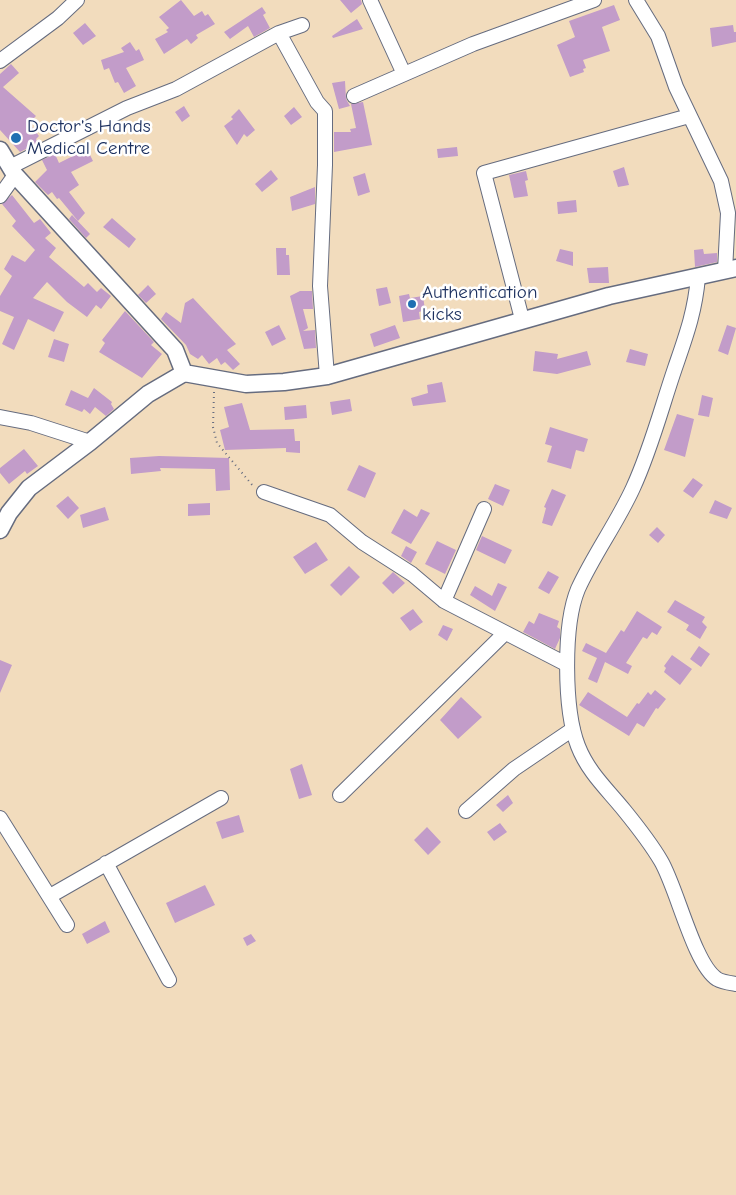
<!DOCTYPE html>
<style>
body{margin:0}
canvas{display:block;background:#f2dcbd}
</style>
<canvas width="736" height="1195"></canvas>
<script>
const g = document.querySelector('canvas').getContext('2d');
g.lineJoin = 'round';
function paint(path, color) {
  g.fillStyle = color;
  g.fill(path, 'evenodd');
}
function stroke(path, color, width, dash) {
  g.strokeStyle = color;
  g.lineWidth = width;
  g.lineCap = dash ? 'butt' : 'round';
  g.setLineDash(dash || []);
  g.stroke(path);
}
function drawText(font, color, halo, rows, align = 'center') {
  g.font = font + ' "Comic Neue",sans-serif';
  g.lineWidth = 5;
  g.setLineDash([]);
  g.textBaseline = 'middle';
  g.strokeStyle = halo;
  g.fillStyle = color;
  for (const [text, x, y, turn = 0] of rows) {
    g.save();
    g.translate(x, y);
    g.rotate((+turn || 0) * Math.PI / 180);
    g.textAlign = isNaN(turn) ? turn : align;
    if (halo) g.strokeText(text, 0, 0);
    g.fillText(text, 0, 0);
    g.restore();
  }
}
paint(new Path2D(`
 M181,0L194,16L202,11L205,16L208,14L215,24L196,35L198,38L191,44L187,39L164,54L155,39L168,32L166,30L169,28L159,17Z
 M340,0H361L362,4L351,13Z
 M614,5L620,20L602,27L610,51L583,60L586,68L583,69L584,72L570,77L557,45L575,37L569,21Z
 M262,7L266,13L263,15L270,28L254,37L248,26L230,39L224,32Z
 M357,19L363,29L333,38L332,36Z
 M85,23L96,36L83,45L73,33Z
 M733,25L734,32H736V42L712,47L710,28Z
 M130,42L136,51L139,49L144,60L126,68L136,86L124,93L118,82L115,83L109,68L104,70L101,60L124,52L121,48Z
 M11,64L19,73L3,87L36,116L29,123L39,136L36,139L38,143L20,152L0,130V74Z
 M345,81L346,99L350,106L339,109L332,83Z
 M363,102L372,145L334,152V132H351L350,129L356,128L351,104Z
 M184,106L190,116L182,122L175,112Z
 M294,107L302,117L291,125L284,116Z
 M239,109L255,130L247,137L244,134L237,145L224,126L233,119L231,117Z
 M457,147L458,156L438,158L437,149Z
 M87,149L93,161L71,172L79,185L69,192L85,213L78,221L59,198L57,199L52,192L48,195L35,182L47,170L42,160L55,154L59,163Z
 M624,167L629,185L618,187L613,171Z
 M271,170L278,179L262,192L255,184Z
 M526,171L528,180L525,181L528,196L514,198L509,175Z
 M365,173L370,192L358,196L353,177Z
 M315,187V204L292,211L290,197Z
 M12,195L34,223L40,219L51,233L45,238L56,248L49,257L84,287L88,283L97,292L101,288L111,296L101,309L96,305L87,317L67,302L47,282L33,298L64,312L54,332L28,319L14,350L2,344L14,317L0,311V296L12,276L4,269L12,255L25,262L35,250L12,226L16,221L2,204Z
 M576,200L577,212L558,214L557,202Z
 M72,215L90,234L86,238L69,219Z
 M112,218L136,239L129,248L103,227Z
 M276,248H286V255H289L290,275H277Z
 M560,249L573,252V266L556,261Z
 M703,249L704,254L717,253V262L695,267L694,250Z
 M608,267L609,283H589L587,268Z
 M148,285L156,294L146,303L138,295Z
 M387,287L391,303L379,306L376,289Z
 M300,291H312L313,309H303L308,328L303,331L315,330L316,348L304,349L290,296Z
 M409,294L410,298L423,296L425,310L419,312L420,319L403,322L399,296Z
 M193,298L236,344L227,350L240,364L233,370L225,362L221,365L217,358L209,364L202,355L198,359L190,354L186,345L161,319L166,312L181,323L185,303Z
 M125,311L154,342L151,345L162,354L142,378L99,352L105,343L102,340Z
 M279,325L286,339L272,346L265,332Z
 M395,325L400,338L374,347L370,334Z
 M727,325L736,328L728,355L718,351Z
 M54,339L69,344L64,362L48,357Z
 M630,349L648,354L645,366L626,362Z
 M535,351L558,354L557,359L587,351L591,365L557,374L533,371Z
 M442,382L446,402L413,406L411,398L428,393L427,385Z
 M94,388L112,402L111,404L114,409L106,416L95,407L90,414L84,409L82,412L65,405L71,390L88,398Z
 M702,395L713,398L709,417L698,415Z
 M350,399L352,411L332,415L330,402Z
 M242,403L250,430L294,429L295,441H300V453L286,452V448L225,450L220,430L229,427L224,407Z
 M306,405L307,418L285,420L284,407Z
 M677,414L694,419L685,457L664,450Z
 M550,427L588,439L584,452L576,450L571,469L547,462L552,446L545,444Z
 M24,449L38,466L27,474L25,471L9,484L0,473V468Z
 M159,456L229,458L230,490L216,491L215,469L160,468L161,471L131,474L130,458Z
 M359,465L376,473L365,498L347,490Z
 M693,478L703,485L693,498L683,491Z
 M495,484L510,490L503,506L488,499Z
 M552,489L566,495L552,526L542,523L546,508L544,507Z
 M68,496L79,508L68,519L56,506Z
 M715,500L732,508L727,519L709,513Z
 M210,503V515L188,516V504Z
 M105,507L109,520L83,528L80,515Z
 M404,509L417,517L421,509L430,513L411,544L391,533Z
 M657,527L665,535L658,543L649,535Z
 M482,536L512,550L505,564L476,550Z
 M437,541L456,550L445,574L425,564Z
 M316,542L328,560L305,574L293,557Z
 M406,546L417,552L411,563L401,556Z
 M349,566L360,577L341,596L330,585Z
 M548,571L559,577L549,594L538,588Z
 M393,572L405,583L393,594L382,583Z
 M498,583L507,587L495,611L470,595L475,586L492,596Z
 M675,600L705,617L702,622L707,627L700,639L686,630L689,625L667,612Z
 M413,609L423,622L410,631L400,618Z
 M637,611L662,627L657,635L652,632L647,639L643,637L626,663L632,666L628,674L605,662L597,683L588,679L597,658L582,651L586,643L606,653L621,630L624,632Z
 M539,613L559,621L557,627L560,629V638L555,649L523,632L529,621L534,624Z
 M443,625L453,629L447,641L438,635Z
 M699,646L710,654L701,667L690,659Z
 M672,655L692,669L680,685L664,672L666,668L664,666Z
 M0,660L12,665L0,693Z
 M655,690L666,699L658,709L656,708L644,727L637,723L629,736L579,705L588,692L627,717L637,703L639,704L648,692L651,695Z
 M461,697L482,717L458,739L440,720Z
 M302,764L312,795L299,799L290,769Z
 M508,795L513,803L503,812L496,805Z
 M239,815L244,832L222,839L216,822Z
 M500,823L507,832L494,841L487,832Z
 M427,827L441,842L428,855L414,840Z
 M205,885L215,905L175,923L166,903Z
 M105,921L110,932L87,944L82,934Z
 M251,934L256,941L247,946L243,938Z`), '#c29cc9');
const minor = new Path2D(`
 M370,0L404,74
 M636,0L658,36L676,87L721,181L728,213L725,271
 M279,33L317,102L325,111V165L320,286L327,376
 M0,61L58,18L77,0
 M354,96L473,44L594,0
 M10,167L127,108L176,89L279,33L302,25
 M0,196L15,175
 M698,277C695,312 686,336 675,368C661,409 651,449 633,488C617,523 594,554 578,589C563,625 564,710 578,746C588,772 607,789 624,810C637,826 651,844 661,861C677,888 694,964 717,979C722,982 730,983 736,984
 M522,319L484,173L689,116
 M0,417L31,423L90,442
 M264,492L330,515L362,542L412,574L444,601L566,664
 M444,601L484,509
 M340,795L505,633
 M466,811L514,769L573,729
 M0,818L67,925
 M106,863L169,980
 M50,896L221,798`);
const tertiary = new Path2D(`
 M0,150L15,175L175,350L184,373
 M0,530L9,513L29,488L90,442L148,394L184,373L246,384L284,382L327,376L609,296L736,268`);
stroke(minor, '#666c7f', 16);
stroke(tertiary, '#666c7f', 19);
stroke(new Path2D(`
 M214,392L213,427L217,443L253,486`), '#666c7f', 2, [1, 4]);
stroke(minor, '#fff', 14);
stroke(tertiary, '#fff', 16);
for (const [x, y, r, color] of [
 [16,138,6,"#1f6fb2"],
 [412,304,5,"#1f6fb2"]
]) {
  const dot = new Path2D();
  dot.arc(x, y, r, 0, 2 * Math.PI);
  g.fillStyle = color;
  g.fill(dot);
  stroke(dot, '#fff', 2);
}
drawText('19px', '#1b2f5e', '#fff', [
 ["Doctor's Hands",27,127],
 ["Medical Centre",27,149],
 ["Authentication",422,293],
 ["kicks",422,315]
], 'left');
</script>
